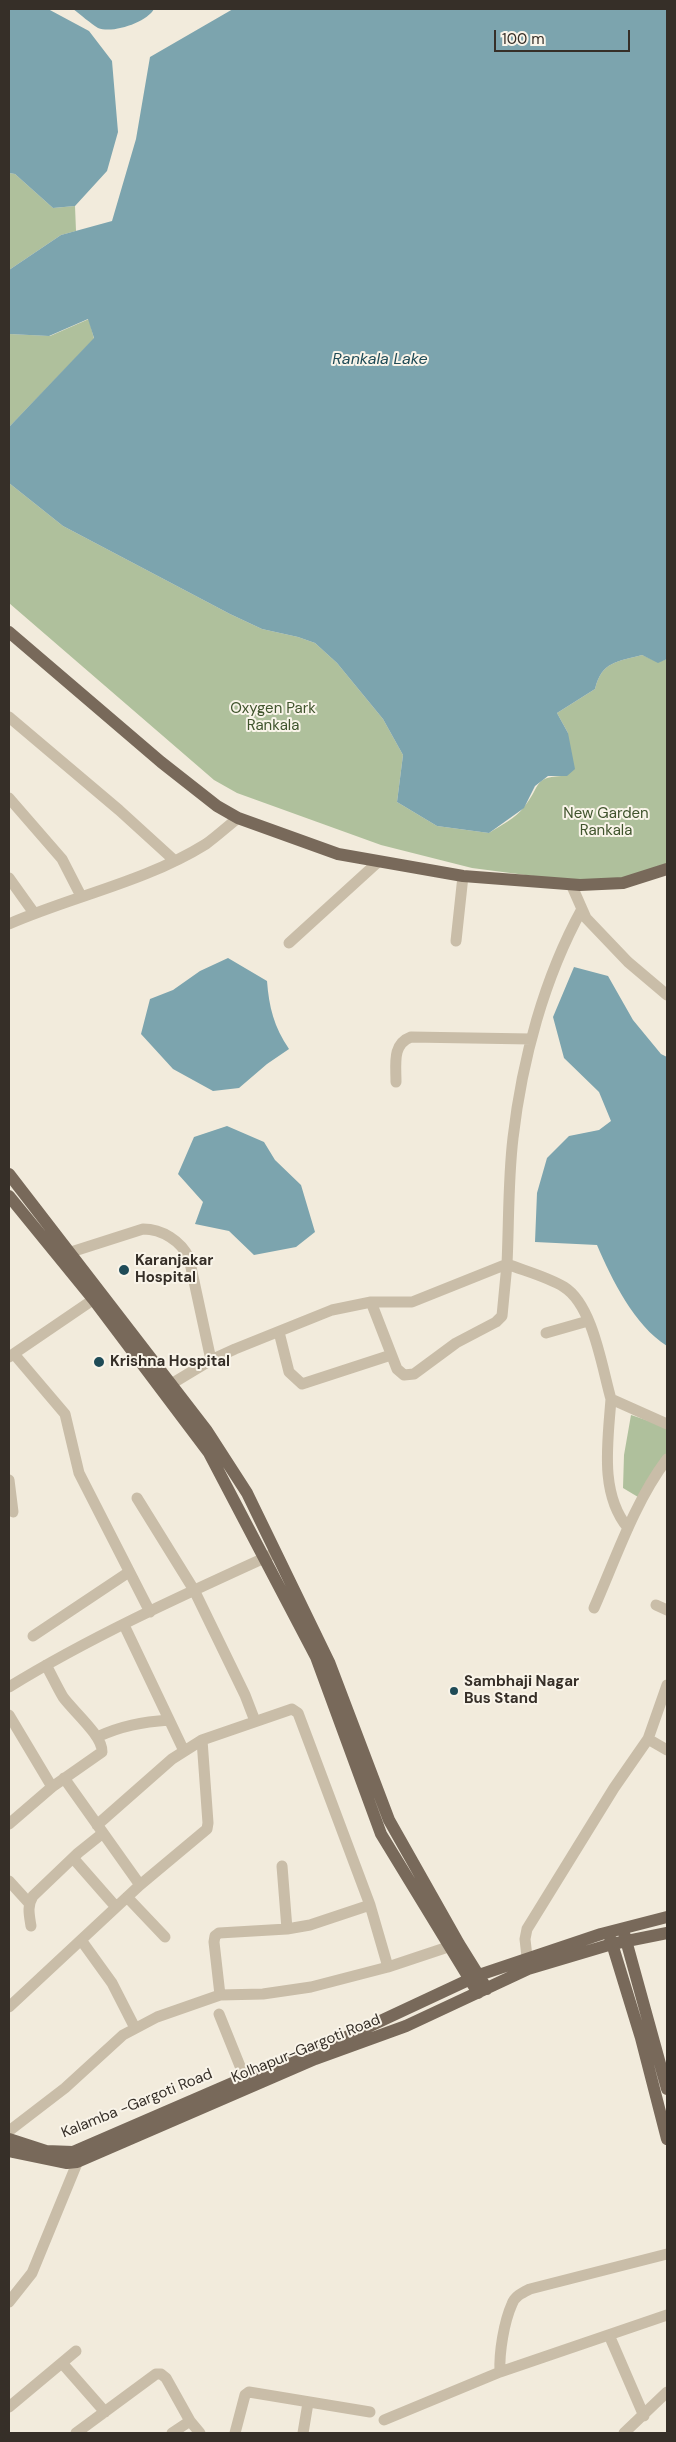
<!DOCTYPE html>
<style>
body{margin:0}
#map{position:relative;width:676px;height:2442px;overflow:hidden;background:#f2ebdc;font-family:"DM Sans",sans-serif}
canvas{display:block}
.frame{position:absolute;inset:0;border:10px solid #362f28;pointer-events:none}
.scale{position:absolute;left:494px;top:30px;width:136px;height:22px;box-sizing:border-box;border:2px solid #362f28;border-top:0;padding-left:6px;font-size:15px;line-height:18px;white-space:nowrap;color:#362f28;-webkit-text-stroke:4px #f9f4e9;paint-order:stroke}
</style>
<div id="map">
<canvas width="676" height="2442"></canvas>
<div class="frame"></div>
<div class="scale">100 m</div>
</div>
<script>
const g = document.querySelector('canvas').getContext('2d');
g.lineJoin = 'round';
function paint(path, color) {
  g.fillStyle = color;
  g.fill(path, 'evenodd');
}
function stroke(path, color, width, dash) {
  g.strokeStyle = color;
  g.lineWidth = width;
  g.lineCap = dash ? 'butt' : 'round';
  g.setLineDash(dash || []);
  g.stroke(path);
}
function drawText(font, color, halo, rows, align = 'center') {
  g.font = font + ' "DM Sans",sans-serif';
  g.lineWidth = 4;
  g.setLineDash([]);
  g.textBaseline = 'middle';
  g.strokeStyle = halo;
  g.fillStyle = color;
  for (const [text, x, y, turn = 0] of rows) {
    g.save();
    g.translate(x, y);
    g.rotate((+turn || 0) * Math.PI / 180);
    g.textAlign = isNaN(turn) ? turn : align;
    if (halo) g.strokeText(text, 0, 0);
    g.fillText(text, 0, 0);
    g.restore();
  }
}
paint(new Path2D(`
 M9,173L15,174L53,208L75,206L76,231L61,235L9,270Z
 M89,319L94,339L9,427V334L50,336Z
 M9,483L63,526L230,614L262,629L298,637L315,643L337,663L383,719L403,755L397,802L437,826L489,833C500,826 516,818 524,807C542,785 532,776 567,776L568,733L557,713L595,689C602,661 617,662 642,655L658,662L667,659V869L623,883L564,880L472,868L381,845L237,793L214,780L9,603Z
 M631,1415L667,1427V1463L643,1500L623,1488L624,1455Z`), '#afc09c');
paint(new Path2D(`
 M9,9H48L89,31L112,61L118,132L107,171L75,206L53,208L15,174L9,173Z
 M73,9H154C147,22 113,34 98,28C90,23 81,15 73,9Z
 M233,9H667V659L658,663L642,655C617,662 602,661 595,689L557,713L568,733L575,769L567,776H548L535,786L524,808L489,833L437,826L397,802L403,755L383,719L337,663L315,643L298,637L262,629L230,614L63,526L9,483V427L94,338L88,319L49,336L9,334V270L61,235L112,221L136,139L150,57Z
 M228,958L267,981C269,1007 274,1027 289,1049L267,1064L239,1088L213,1091L173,1069L141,1034L150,999L173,990L200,971Z
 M574,967L608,976L633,1020L661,1054L667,1057V1346C634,1325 612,1280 597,1245L535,1242L537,1193L547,1158L569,1136L599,1130L611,1121L599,1092L564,1058L553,1017Z
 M227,1126L264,1142L275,1160L301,1185L315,1232L296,1247L254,1255L229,1231L195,1224L203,1202L178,1174L194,1137Z`), '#7ca4ae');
stroke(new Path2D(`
 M9,717L119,810L175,861
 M9,798L62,859L81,896
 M9,878L34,913
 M571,884L586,918L628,962L667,995
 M582,909C544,978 522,1060 513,1138C508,1180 509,1222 507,1264C525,1271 548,1277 564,1287C593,1305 602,1368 611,1399
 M9,924C73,896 145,882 206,844C217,836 228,826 238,818
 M456,941L463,876
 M289,943L378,862
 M396,1082C396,1064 392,1044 411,1037L531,1039
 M68,1253L143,1229C162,1229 181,1241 189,1258L211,1360
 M279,1332L289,1372L302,1384L391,1355
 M546,1333L588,1321
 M14,1354L65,1414L79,1473L150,1612
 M9,1357L100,1295
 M163,1389L211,1360L235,1349L332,1310L371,1302H412L507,1264L502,1316L496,1322L456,1343L414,1374L404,1375L397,1369L371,1302
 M9,1480L13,1512
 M137,1498L194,1590L245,1695L255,1721
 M628,1528C599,1493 608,1441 611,1399L667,1424
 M656,1605L667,1610
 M594,1608C616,1558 634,1503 667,1459
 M124,1625L184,1751
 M33,1636L129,1572
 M9,1687C92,1636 183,1595 273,1554
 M9,1715L52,1787
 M97,1737C121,1726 142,1722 169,1720
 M648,1739L667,1750
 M64,1778L140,1885
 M9,1824L52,1787L102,1752C103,1736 73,1711 63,1697C57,1687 52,1676 46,1665
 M97,1825L172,1759L202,1740
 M73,1858L116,1907
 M282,1866L287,1929
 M9,1881L29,1903
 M127,1897L165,1937
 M31,1926C29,1914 27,1906 33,1896L78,1853L103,1833
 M81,1940L112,1983L135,2028
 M528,1966L525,1939L527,1929L614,1788L648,1739L667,1685
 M220,1995L214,1942L215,1936L219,1933L287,1929L310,1925L370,1905
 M9,2007L140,1885L207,1829L208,1823L202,1740L292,1709L298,1713L370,1905L388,1967L457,1944
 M219,2014L248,2086
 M9,2131L65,2088L123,2035L157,2017L220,1995L263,1994L311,1987L388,1967
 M9,2302L32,2273L80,2156
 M609,2335L644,2416
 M62,2363L105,2412
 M500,2372C499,2352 504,2322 512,2304C515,2296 522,2293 530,2289L667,2254
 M9,2407L76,2351
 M384,2420L500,2372L667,2315
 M76,2433L156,2374H161L166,2378L190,2421L200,2433
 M172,2433L190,2421
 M235,2433L245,2395L249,2392L370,2412
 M303,2433L308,2403
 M624,2433L667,2392`), '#c9bda8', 11);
stroke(new Path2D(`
 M9,632L161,762L217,806L238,818L338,854L463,876L580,885L623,883L667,869
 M9,1174L207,1431L247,1493L329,1662L389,1820L459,1944L487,1989
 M9,1196L93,1299L209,1453L316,1657L381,1834L478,1993
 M624,1933L667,2089
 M610,1937L641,2038L667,2139
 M9,2139L46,2151L73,2152L244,2078L342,2039L479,1975L601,1934L667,1917
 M9,2151L67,2163L77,2162L315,2059L406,2026L528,1969L612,1944L667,1933`), '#78695a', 12);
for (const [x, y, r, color] of [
 [124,1270,6,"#1f4b57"],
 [99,1362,6,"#1f4b57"],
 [454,1691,5,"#1f4b57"]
]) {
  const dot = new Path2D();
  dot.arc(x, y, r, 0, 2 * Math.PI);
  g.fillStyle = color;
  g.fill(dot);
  stroke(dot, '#f9f4e9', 2);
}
drawText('15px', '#40542d', '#f9f4e9', [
 ["Oxygen Park",273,709],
 ["Rankala",273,726],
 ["New Garden",606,814],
 ["Rankala",606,831]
]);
drawText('bold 15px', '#362f28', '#f9f4e9', [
 ["Karanjakar",135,1261],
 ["Hospital",135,1278],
 ["Krishna Hospital",110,1362],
 ["Sambhaji Nagar",464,1682],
 ["Bus Stand",464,1699]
], 'left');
drawText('15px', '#362f28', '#f9f4e9', [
 ["Kolhapur-Gargoti Road",306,2049,-22],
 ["Kalamba -Gargoti Road",137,2104,-22]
]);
drawText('italic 16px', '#1f4b57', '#f9f4e9', [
 ["Rankala Lake",380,360]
]);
</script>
